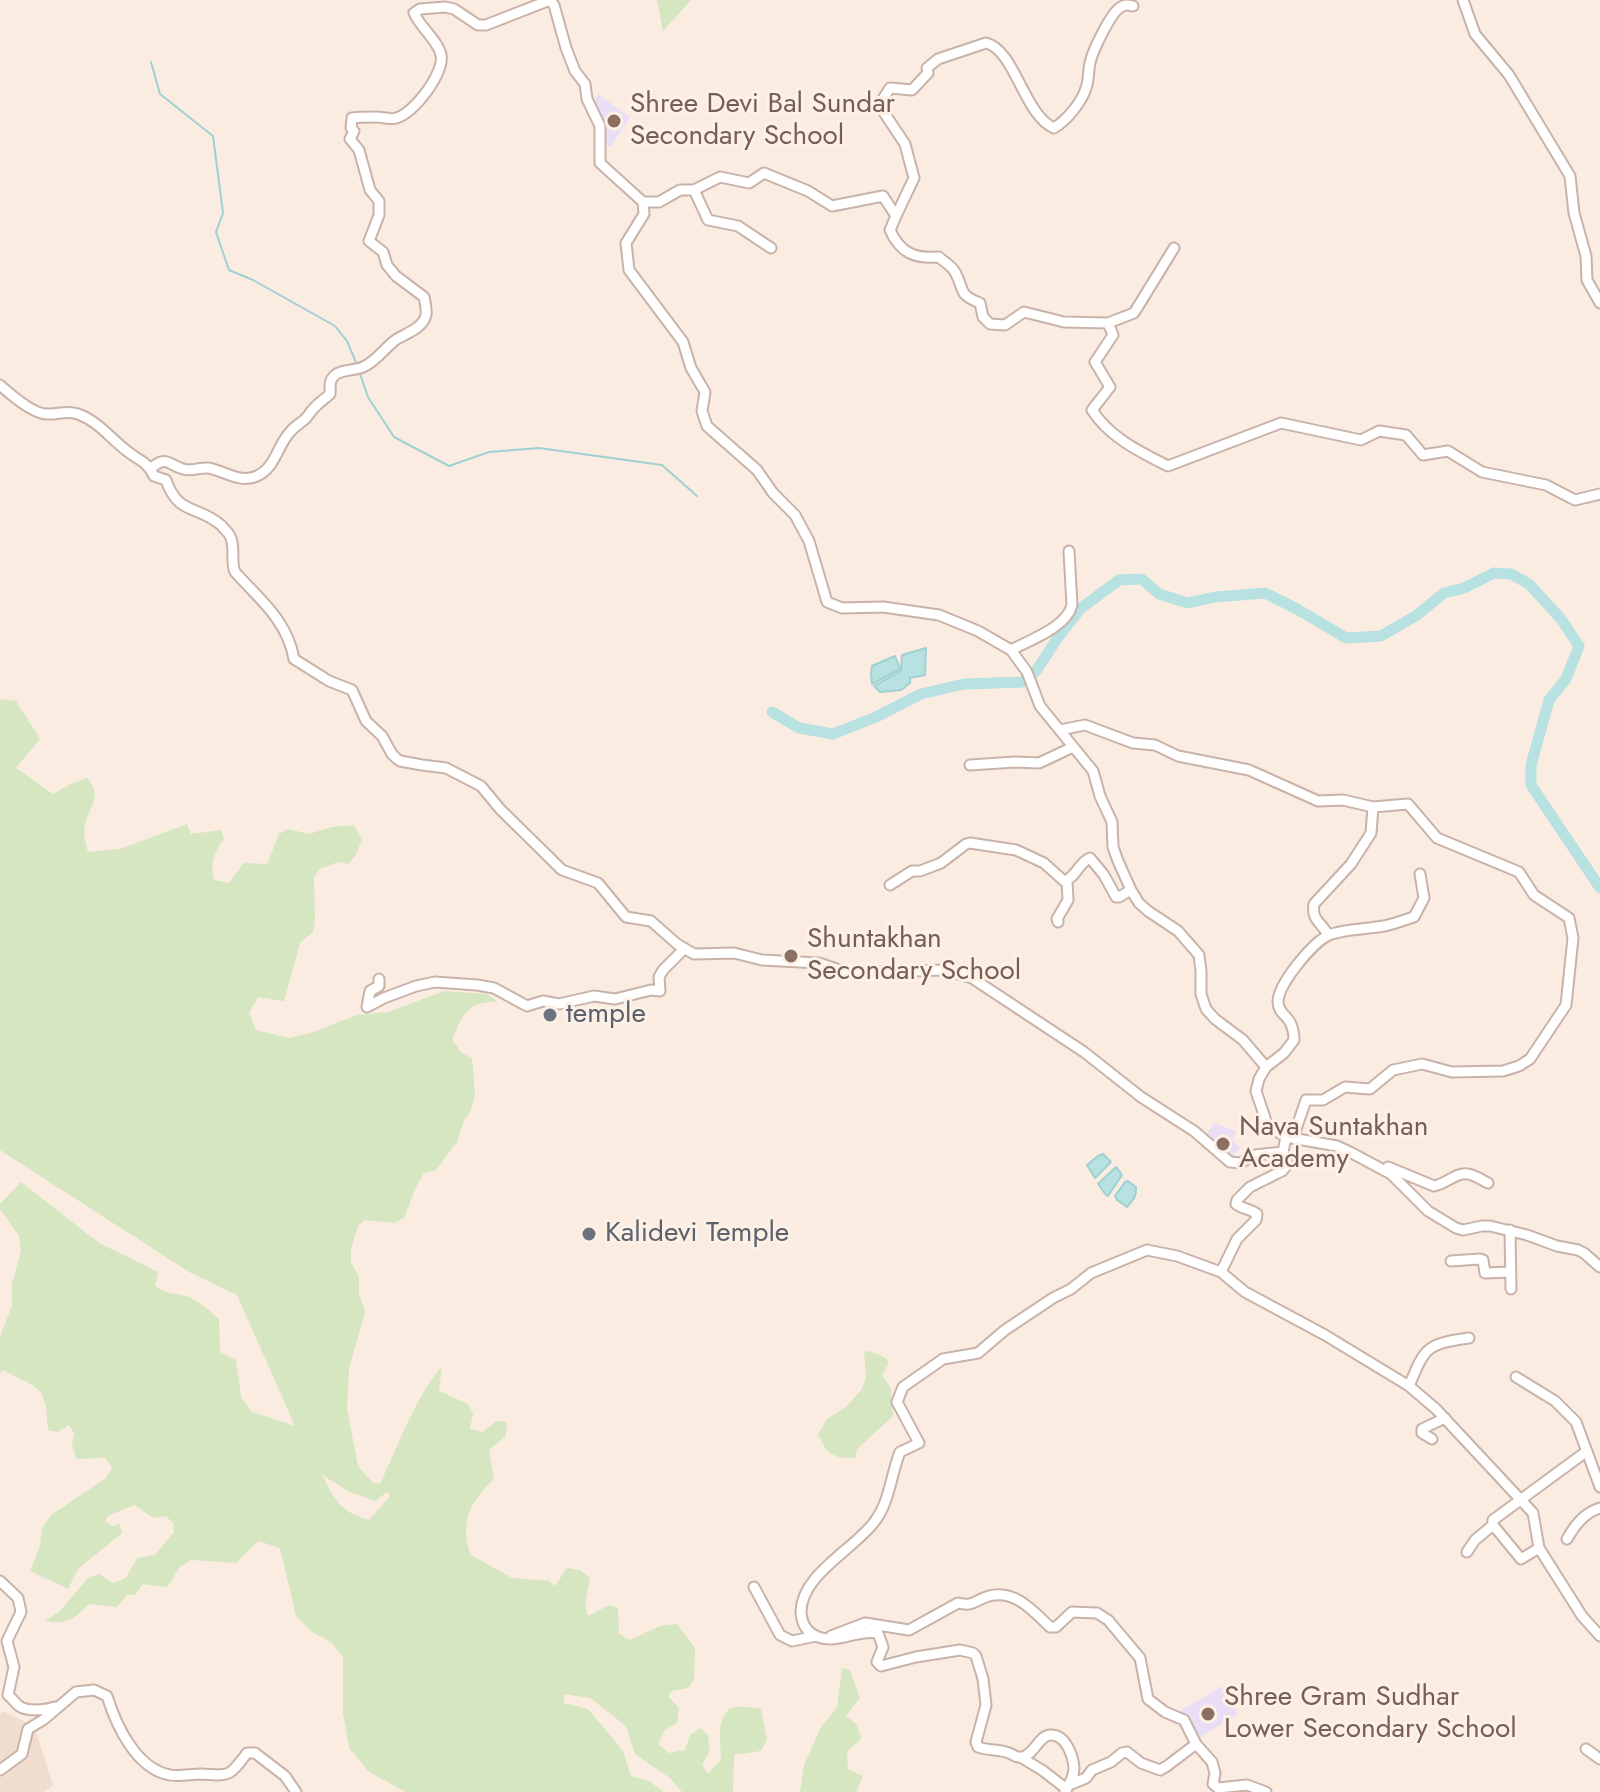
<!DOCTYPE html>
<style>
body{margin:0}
canvas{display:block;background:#faece1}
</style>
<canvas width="1600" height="1792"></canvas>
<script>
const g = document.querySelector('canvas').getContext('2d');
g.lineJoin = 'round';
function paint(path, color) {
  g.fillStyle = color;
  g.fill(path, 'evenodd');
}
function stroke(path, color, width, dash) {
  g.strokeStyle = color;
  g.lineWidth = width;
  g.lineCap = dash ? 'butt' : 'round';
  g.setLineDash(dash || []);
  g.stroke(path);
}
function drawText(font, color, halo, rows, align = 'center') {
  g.font = font + ' Jost,sans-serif';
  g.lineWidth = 6;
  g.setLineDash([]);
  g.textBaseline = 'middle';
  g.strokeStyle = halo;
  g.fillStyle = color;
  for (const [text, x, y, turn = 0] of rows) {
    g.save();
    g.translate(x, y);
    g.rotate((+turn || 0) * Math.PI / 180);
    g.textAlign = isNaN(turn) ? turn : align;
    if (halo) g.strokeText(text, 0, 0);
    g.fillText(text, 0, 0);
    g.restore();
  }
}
paint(new Path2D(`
 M3,1711L34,1726L53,1785L44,1792H0V1714Z`), '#f1ddd0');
paint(new Path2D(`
 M598,94L630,117L610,147L602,142L593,104Z
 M1215,1123L1236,1131L1232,1140L1240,1147L1230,1159L1204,1137Z
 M1222,1686L1238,1714L1194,1741L1177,1713Z`), '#eadef6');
paint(new Path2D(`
 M657,0H691L663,31Z
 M0,699L16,701L40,739L16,768L53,794L69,785L87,778C104,797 88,807 85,826C83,834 86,845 88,852L120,849L187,824L191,834L221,830L224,839C214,852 210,864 214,880L229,883L244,863L267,864L279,834L288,829L309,834L332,827L354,825L362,840L355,856L348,864L338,862L320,869L314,877L315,919L313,932L300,943L284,1001L258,997L249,1013L256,1030L289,1038L310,1033L357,1015L389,1012L444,991L487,994L497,1001C465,1004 464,1012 452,1040L462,1053L472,1058L475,1094L470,1113L464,1120L457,1142L436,1170L424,1173L416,1187L404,1218L393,1223L365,1220L358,1226L351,1249V1262L359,1277V1293L365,1312L349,1368L347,1409L358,1466L372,1482L380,1484C399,1444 414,1400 442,1366L439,1391L468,1404L473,1414L470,1429L483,1432L496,1421L507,1422L506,1436L489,1450L494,1479C470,1502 459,1522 471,1555L512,1578L549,1581L555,1586L567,1568L580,1570L590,1578L585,1605L588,1616L609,1605L618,1608L619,1634L630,1640L660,1626L677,1624L695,1648L694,1680L688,1688L672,1691L668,1696L679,1708L677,1723L665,1730L658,1744L669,1753L685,1750L690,1735L700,1728L708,1735L710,1751L702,1765L708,1774L721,1759C721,1744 714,1712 735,1707C742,1706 753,1708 761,1709L767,1739L761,1751L734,1755L733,1792H682L671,1779L635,1754L626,1726L590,1698L564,1694V1703L588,1709L623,1751L631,1776L649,1781L664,1792H406L369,1772L349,1748L343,1713V1657L331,1642L312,1632L296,1616L280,1548L258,1541L236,1563L191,1560L180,1567L167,1587L143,1584L135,1595H127L117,1607L89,1604C73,1619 69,1625 45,1621L60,1611L89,1577L100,1574L113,1583L126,1578L137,1558L155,1555L174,1532L173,1523L166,1516L153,1518L135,1505L108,1516L105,1521L112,1526L120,1524L122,1533L78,1569L68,1589L30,1571L40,1546L42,1528L51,1515L106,1478L112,1467L105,1458L76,1459L72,1444L74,1433L69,1425L58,1432L48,1430C46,1385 41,1390 3,1370L0,1374V1336L12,1306V1283L21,1251L19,1236L0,1209V1204L21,1182L99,1243L158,1272L155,1286C171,1296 172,1292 186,1296C198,1300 210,1311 219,1319L220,1352L236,1360L241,1397L252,1412L295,1426L237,1295L189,1272L0,1150ZM322,1475L350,1492L375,1501L387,1492L390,1496L369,1520C340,1512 335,1500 322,1475Z
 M870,1351L886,1358L889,1363L882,1375L891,1388L893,1416L857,1449L855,1458C832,1458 828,1455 818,1435L827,1419L847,1406L862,1389L866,1377L864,1352Z
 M842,1668L850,1670L860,1698L846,1716L856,1724L862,1738L847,1752L848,1769L863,1776L856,1792H800L804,1765L821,1727L837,1707Z`), '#d5e6c1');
const water = new Path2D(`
 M926,648L925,675L910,678V683L901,690L880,692L874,686L901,671L902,655Z
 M895,656L900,669L872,684L871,674L872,666Z
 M1103,1154L1111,1162L1095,1178L1087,1165L1098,1156Z
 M1116,1167L1122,1175L1108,1196L1106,1195L1098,1184Z
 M1128,1181L1136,1187C1137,1196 1133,1200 1127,1207L1117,1200L1115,1196L1125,1182Z`);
paint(water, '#b8e1e1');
stroke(water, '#9fd1d2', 2);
stroke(new Path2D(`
 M151,62L160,94L213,136L223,213L216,232L229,270L253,280L335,326L347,341L357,365
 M359,371L368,397L394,437L449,466L489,452L539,448L662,465L697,496`), '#9fd1d2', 2);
stroke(new Path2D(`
 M772,712L799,728L833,734L876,717L921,694L964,684L1023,682L1036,671L1059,636L1080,609L1119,580L1142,579L1159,594L1188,603L1215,597L1265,593L1297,609L1346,638L1381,636L1417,615L1444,593L1464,588L1494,573L1511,574L1529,584L1561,619L1579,646L1566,679L1549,700L1531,765V785L1600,888`), '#b8e1e1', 11);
const minor = new Path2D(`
 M550,0L554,5L566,48L575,71L585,84L587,99L600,126V163L643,202L644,214L626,243L629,270L683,342L691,368L705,392L702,411L707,426L757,470L773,493L795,515L809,541L827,602L842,608L883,607L939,615L978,631L1011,650L1027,672L1040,706L1093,771L1100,796L1112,822L1113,847L1118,861L1131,890L1139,903L1148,911L1178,931L1199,955L1201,971V994L1206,1009L1215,1019L1243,1040L1266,1067L1259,1079L1256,1091L1267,1124L1276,1131L1286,1137L1337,1146L1350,1152L1391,1174L1428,1211L1456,1228L1463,1230L1482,1226H1490L1527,1235L1557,1246L1578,1250L1584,1253L1600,1267
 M1463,0L1475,34L1509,75L1570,176L1574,213L1586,256L1587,280L1600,303
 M694,190L708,220L738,226L771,248
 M643,202H659L680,190H694L720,177L749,183L764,173L808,191L832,206L883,196L896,216L890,230C900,253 915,259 939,257C944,262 952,266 955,272C965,290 957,294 980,303L983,317L990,324L1005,325L1024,312L1064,322L1108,323L1134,313L1174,248
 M896,216L914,178L905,144L879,105L890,88L912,90L928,73L927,68L938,59L986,43C1015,50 1024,115 1054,128C1066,121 1082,102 1086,88C1089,81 1088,71 1090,63C1092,52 1111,12 1121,7C1126,4 1128,5 1133,6
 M1108,323L1113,335L1095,362L1110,387L1092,410C1109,437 1140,452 1168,466L1281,423L1361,440L1379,431L1406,435L1423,455L1448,451L1482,472L1546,485L1575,500L1600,494
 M0,385C10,394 33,414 47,414C58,415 65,410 78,414C98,421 111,439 127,451C139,461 146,460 154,476L166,480C178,516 199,505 222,526C223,528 229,533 230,536C236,546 230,561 235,572C260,600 287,620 294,659L329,681L352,690L366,721L382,736L392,754L396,758L400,761L422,765L446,768L481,786L500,809L562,870L598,883L626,917L651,921L677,944L694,954L734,953L762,960L819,963L848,973L944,970L972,978L1084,1052L1141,1097L1194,1131L1230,1162L1240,1163L1255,1155L1283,1152
 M150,469C167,455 167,464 183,469C191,472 200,467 208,468C223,470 240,484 257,476C276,467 277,446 290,432C294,427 299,424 304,420C309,416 311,410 316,406C321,401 326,398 330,394C331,387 328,382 334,376C341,369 354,371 363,367C377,361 385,347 397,339C407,333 423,328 426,315C427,310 425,302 424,297L396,276L387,265L383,252L369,241L379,215V201L370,190L359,150L350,139L354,131L351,128L352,118C360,117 369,117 377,117C382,117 391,120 396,118C414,114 445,72 441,55C439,42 420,27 414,13L420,9L445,7L454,9L478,25H486L550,0
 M1011,650C1030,640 1067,627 1072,605L1069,551
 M1060,730L1085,725L1133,743L1155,745L1178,756L1249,770L1318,801L1343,800L1373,807L1408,804L1437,838L1519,872L1534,895L1569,918L1573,938L1566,1005L1530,1059L1519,1066L1503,1071L1452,1072L1422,1064L1393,1070L1370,1089L1345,1087L1323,1100H1306L1294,1135L1286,1137L1283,1152L1287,1159V1165L1282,1171L1250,1187L1237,1200L1236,1204C1242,1209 1251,1209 1257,1214L1256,1220L1237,1239L1221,1272L1245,1292L1325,1335L1409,1386L1436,1409L1533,1513L1539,1548L1582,1616L1600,1636
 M970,765L1015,762L1039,763L1073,747
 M890,885L912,871H920L941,863L966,844L970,843L1016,850L1044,863L1064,881C1076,878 1079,862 1090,858L1104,875L1116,897H1119L1131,890
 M1058,922L1057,919L1068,900L1067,881
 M1328,935C1322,922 1311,921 1314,904L1351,864L1371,833L1373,807
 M379,979V986L370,991L367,1007L384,998L416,986L435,982L477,985L494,988L527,1006L543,1001L559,1004L594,996L615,999L651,990L660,991L659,977L663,970L684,949
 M1266,1067L1284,1053L1294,1040C1294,1034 1293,1028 1290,1022C1286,1015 1278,1012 1278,1002C1278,984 1313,942 1329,935C1344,929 1368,929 1384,926C1394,924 1404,920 1414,917L1424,898L1420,874
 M1388,1167L1434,1186C1446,1184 1456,1172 1468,1174C1475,1175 1482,1180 1488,1183
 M1510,1230L1511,1289
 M1451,1261L1480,1259L1483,1260L1485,1273L1510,1272
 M1516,1377L1555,1401L1576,1422L1600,1487
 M1409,1386C1425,1348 1425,1344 1469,1338
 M1432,1439L1422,1433V1429L1445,1418
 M1493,1525L1521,1559L1539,1548
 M1567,1539C1575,1525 1584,1513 1600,1508
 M1467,1552L1475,1540L1493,1525V1520L1587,1451
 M0,1581L18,1598L21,1612L7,1641L14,1667L8,1695C12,1698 15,1703 19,1706C27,1712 46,1710 55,1707
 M754,1587L780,1635L792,1641L816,1636
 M831,1636L865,1623L909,1630L958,1603C974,1607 975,1600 989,1596C1015,1589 1033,1611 1050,1627H1056L1072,1612L1097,1613L1108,1620L1140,1658L1148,1699L1165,1712L1184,1720L1196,1744L1212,1762L1215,1773L1213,1784L1218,1788L1247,1785L1266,1792
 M1586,1749L1600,1759
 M1022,1758L1042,1770L1064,1787L1086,1778L1092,1770L1111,1762L1122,1753L1127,1752L1141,1763L1160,1770L1167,1766L1196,1744
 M0,1770L22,1754L28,1729L43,1720L76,1692L94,1690L107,1696C116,1725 136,1769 170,1775C180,1777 191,1774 201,1774C230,1776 229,1777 247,1753H255L285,1776L296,1792
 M1065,1792C1069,1785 1074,1777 1074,1768C1073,1756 1066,1734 1050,1735C1038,1736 1034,1756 1021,1757C1015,1758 1015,1755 1009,1753C999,1749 989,1751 978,1747L976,1742L986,1705L983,1679L976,1656L973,1653L960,1650L916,1657L881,1666L877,1662L883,1647L878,1633C858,1629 838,1644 818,1637C807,1633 802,1624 801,1613C800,1575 855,1549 875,1521C890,1501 891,1474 900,1452L919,1443L897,1402L903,1387L943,1359L978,1353L1005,1330L1053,1298L1071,1289L1091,1273L1147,1250L1177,1256L1221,1272`);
stroke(minor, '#c9b3a9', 13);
stroke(minor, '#fff', 9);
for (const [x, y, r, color] of [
 [614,121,8,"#8d6e63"],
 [791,956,8,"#8d6e63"],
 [550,1015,8,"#6b7280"],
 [1223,1144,8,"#8d6e63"],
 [589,1234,8,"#6b7280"],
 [1208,1714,8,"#8d6e63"]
]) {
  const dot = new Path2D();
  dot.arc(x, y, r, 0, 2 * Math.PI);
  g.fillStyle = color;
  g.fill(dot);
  stroke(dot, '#fdf1e6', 3);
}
drawText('28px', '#785e54', '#fdf1e6', [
 ["Shree Devi Bal Sundar",630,105],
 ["Secondary School",630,137],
 ["Shuntakhan",807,940],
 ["Secondary School",807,972],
 ["Nava Suntakhan",1239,1128],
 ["Academy",1239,1160],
 ["Shree Gram Sudhar",1224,1698],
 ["Lower Secondary School",1224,1730]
], 'left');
drawText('28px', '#5b616d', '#fdf1e6', [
 ["temple",566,1015],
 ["Kalidevi Temple",605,1234]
], 'left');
</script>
